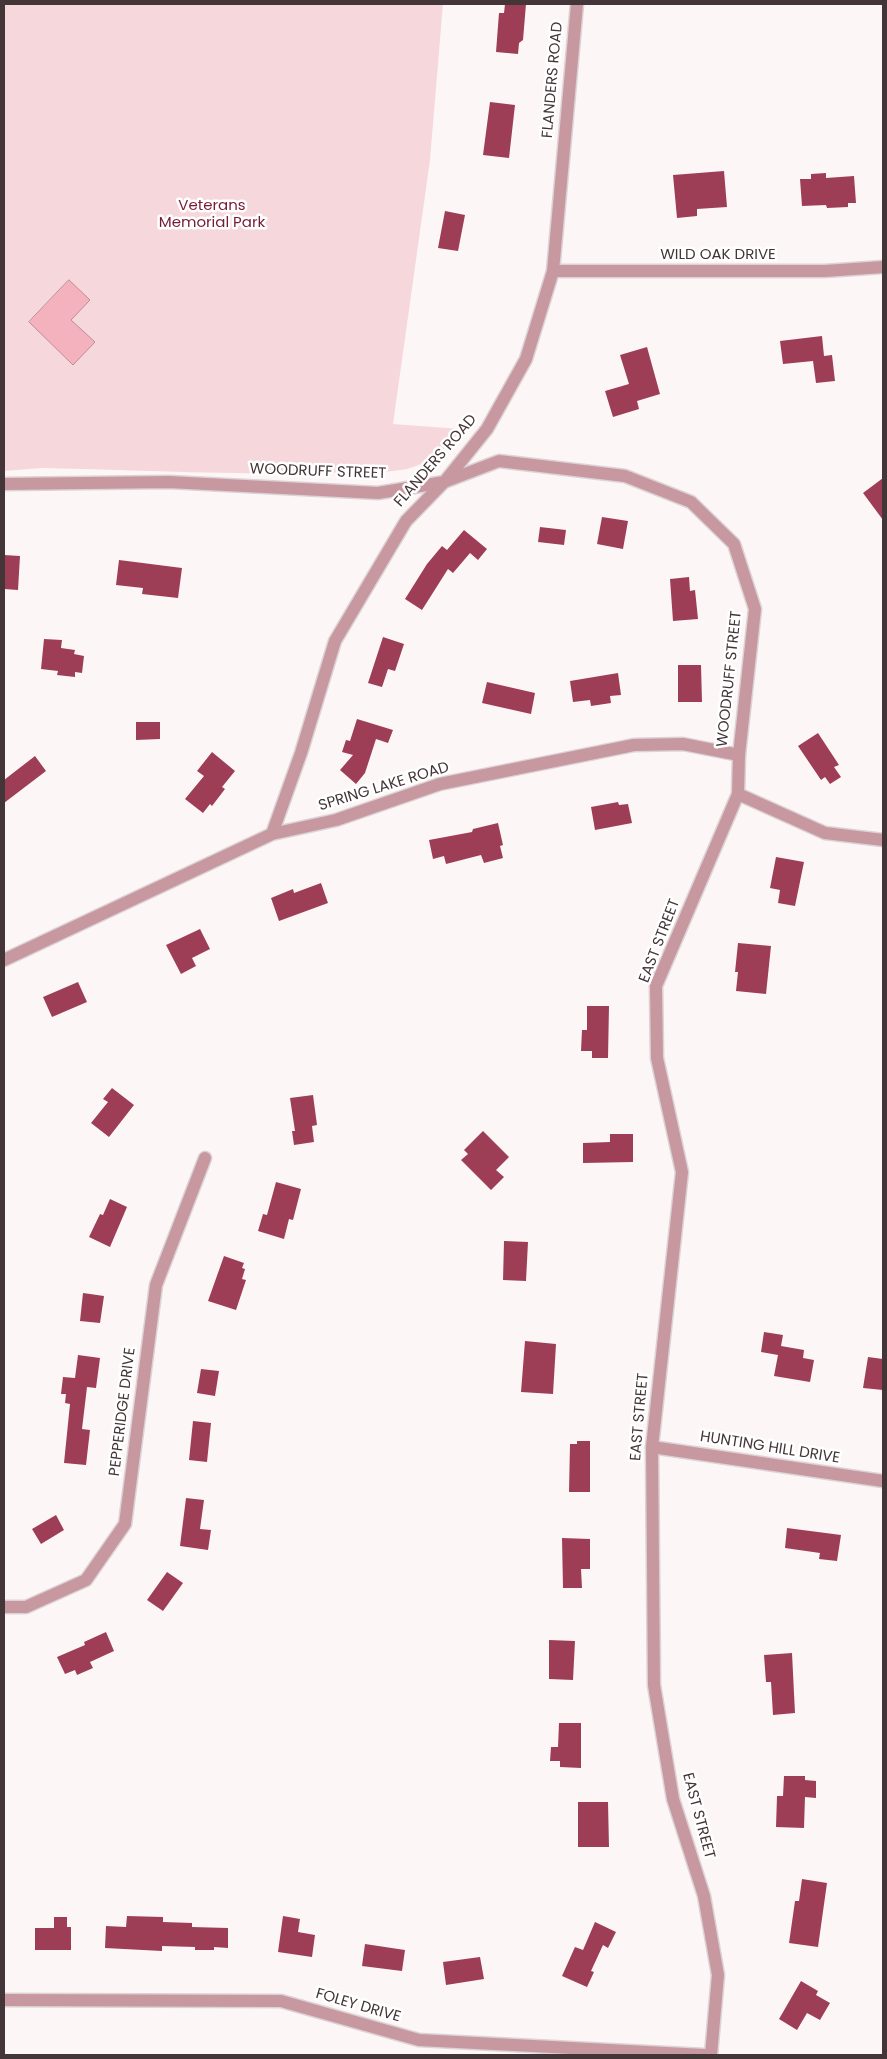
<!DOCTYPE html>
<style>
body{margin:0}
#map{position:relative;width:887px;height:2059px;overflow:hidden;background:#fdf6f7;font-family:Poppins,sans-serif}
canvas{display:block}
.frame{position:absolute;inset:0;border:5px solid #443538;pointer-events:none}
</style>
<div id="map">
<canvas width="887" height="2059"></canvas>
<div class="frame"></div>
</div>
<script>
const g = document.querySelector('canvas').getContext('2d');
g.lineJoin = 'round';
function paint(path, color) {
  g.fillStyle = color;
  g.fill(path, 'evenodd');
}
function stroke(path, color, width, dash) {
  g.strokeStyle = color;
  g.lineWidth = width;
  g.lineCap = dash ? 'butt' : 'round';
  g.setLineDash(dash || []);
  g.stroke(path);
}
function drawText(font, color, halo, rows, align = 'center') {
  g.font = font + ' Poppins,sans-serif';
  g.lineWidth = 5;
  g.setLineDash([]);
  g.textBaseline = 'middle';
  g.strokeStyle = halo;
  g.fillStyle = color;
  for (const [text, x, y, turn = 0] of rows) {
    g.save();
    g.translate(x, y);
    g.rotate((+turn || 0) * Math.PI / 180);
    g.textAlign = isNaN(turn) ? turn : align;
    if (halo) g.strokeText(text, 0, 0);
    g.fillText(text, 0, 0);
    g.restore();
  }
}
paint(new Path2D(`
 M4,4H443L430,160L393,424L461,429C448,448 430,463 407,469C382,474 350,472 324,473C230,475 136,470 42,468L4,471Z`), '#f6d8dc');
const water = new Path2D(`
 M69,280L90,300L71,320L95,342L73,365L29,322Z`);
paint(water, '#f3b2bd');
stroke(water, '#be8c95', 1);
paint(new Path2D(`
 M505,4H526L523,40L519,43L518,54L496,52L499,13H504Z
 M490,102L515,105L509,158L483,155Z
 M724,171L727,207L697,209V216L677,218L673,175Z
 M826,173V178L854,176L856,203H848V207L827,208L826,205L802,206L800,179H811V174Z
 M445,211L465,215L458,251L438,248Z
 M822,336L824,356L832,355L835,381L816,383L813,361L783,364L780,341Z
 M647,347L660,394L637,401L639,409L613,417L605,391L629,384L620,355Z
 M883,478V520L863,493Z
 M602,517L628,521L623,549L597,544Z
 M540,527L566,530L564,545L538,542Z
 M464,530L487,549L478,560L470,553L453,573L448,569L422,610L405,599L427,564L442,546L447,550Z
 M4,555L20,556L18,590L4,589Z
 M119,560L182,568L178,598L142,594L143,588L116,585Z
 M689,577L690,591L695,590L698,619L673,621L670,579Z
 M383,637L404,644L395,671L388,669L382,687L368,683Z
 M44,639L62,640L61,648L75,650L74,654L84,656L82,673L75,672V677L57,675L58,671L41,669Z
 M678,665H701L702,702H678Z
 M618,673L621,695L610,696L611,703L591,706L590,700L573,702L570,681Z
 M487,682L535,693L531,714L482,703Z
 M357,719L393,730L388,743L376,739L365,773L356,784L340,770L353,755L342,752L346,740L350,741Z
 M136,722H160V739L136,740Z
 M818,733L839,765L834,767L841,777L830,784L825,777L821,780L798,746Z
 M212,752L235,771L222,787L225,789L212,806L210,804L203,813L185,799L204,776L197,771Z
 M35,756L46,771L4,803V780Z
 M618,802L619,805L628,804L632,823L595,830L591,807Z
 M498,823L503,845L500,846L503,858L484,863L481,855L446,864L444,856L433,859L429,840L472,832L473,829Z
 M776,857L804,862L795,906L778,903L780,890L770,888Z
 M321,883L328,903L279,921L271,898L293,889L294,893Z
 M200,929L210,949L192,958L196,966L181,974L166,945Z
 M738,943L771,946L766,994L736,991L738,972H735Z
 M78,982L87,1002L52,1017L43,997Z
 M587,1006H609L608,1058H592V1051H581L582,1030H587Z
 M112,1088L134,1105L109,1137L91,1123L108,1102L103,1099Z
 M313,1095L317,1125L312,1126L314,1142L294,1145L292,1131H295L290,1098Z
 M483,1131L509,1157L496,1170L504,1177L491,1190L461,1160L468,1154L464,1150Z
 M610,1134H633V1162L583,1163V1143L610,1142Z
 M276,1182L301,1189L293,1220L289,1219L284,1239L258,1231L263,1214L267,1215Z
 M110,1199L127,1207L110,1247L89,1237L100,1214L103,1215Z
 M504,1241L528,1242L526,1281L503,1280Z
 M224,1256L244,1263L242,1268L245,1269L242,1279L246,1280L236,1310L208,1301Z
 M83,1293L104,1296L100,1323L80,1321Z
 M764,1332L783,1335L781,1346L804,1350L803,1358L814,1360L810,1382L774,1376L778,1355L761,1352Z
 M525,1341L556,1344L553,1394L521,1392Z
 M78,1355L100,1358L96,1388L87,1387L82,1429L90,1430L86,1465L64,1463L70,1404L65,1403L66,1394H61L63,1377L75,1378Z
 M868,1357L883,1359V1390L863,1388Z
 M201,1369L219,1371L215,1396L197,1393Z
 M193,1421L211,1423L207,1462L189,1460Z
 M577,1441H590V1492H569L570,1444H577Z
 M186,1498L204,1500L200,1529L211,1530L208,1550L180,1546Z
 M56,1515L64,1530L41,1544L32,1529Z
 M787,1528L841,1535L837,1561L819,1559L820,1553L785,1548Z
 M562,1538L590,1539V1569H581L582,1588H563Z
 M167,1572L183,1583L163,1611L147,1600Z
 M106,1632L114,1651L90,1662L93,1668L77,1675L75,1670L65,1674L57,1657L85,1645L84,1642Z
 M549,1640L575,1641L573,1680L549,1679Z
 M792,1653L795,1713L773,1715L771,1682H766L764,1655Z
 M559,1723H581V1768L560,1767V1761H550L551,1747H558Z
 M784,1776H805V1780L816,1781V1798L805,1797L804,1828L776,1827L777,1796H783Z
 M578,1802H608L609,1847H578Z
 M802,1879L827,1883L818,1947L789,1943L795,1901H799Z
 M127,1916L163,1917V1922L192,1923V1927L228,1928V1948L214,1947V1950H195V1947L162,1946V1951L105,1948L106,1926L126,1927Z
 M283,1916L300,1919L298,1932L315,1935L312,1957L278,1952Z
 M54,1917H67V1927H71V1950H35V1928H54Z
 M595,1922L616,1932L608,1948L603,1945L591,1971L594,1972L587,1987L562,1976L575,1947L583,1950Z
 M365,1944L405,1950L402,1971L362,1966Z
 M480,1957L484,1979L446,1985L443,1962Z
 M801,1981L818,1991L816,1995L830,2003L820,2020L807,2013L797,2030L779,2019Z`), '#9e3e56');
const minor = new Path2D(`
 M553,271H825L883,267
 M272,834L301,753L335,641L406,521L444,482
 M4,960L272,834L336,820L440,784L634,745L683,744L739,755
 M652,1447L883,1481
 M4,1607H26L86,1580L125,1524L156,1285L205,1158
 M4,2000L281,2001L419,2040L704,2055`);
const tertiary = new Path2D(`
 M446,480L487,429L526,359L553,271L577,4
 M4,484L169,482L378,493L444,482L499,461L625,476L691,502L734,544L755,609L739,755L738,794L656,986L657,1058L682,1172L652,1447L654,1685L673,1799L704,1896L718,1975L711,2055
 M738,794L825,833L883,840`);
stroke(minor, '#dcd3d5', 15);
stroke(tertiary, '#dcd3d5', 15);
stroke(minor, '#c898a0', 12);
stroke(tertiary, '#c898a0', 12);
drawText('15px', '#443538', '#fff', [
 ["FLANDERS ROAD",553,80,-85],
 ["WILD OAK DRIVE",718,255],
 ["FLANDERS ROAD",436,461,-49],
 ["WOODRUFF STREET",318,472,2],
 ["WOODRUFF STREET",730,679,-84],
 ["SPRING LAKE ROAD",384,787,-17],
 ["EAST STREET",660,941,-69],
 ["PEPPERIDGE DRIVE",123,1412,-83],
 ["EAST STREET",640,1417,-85],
 ["HUNTING HILL DRIVE",770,1448,9],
 ["EAST STREET",698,1816,75],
 ["FOLEY DRIVE",358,2006,16]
]);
drawText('15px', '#771a36', '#fff', [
 ["Veterans",212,206],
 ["Memorial Park",212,223]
]);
</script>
